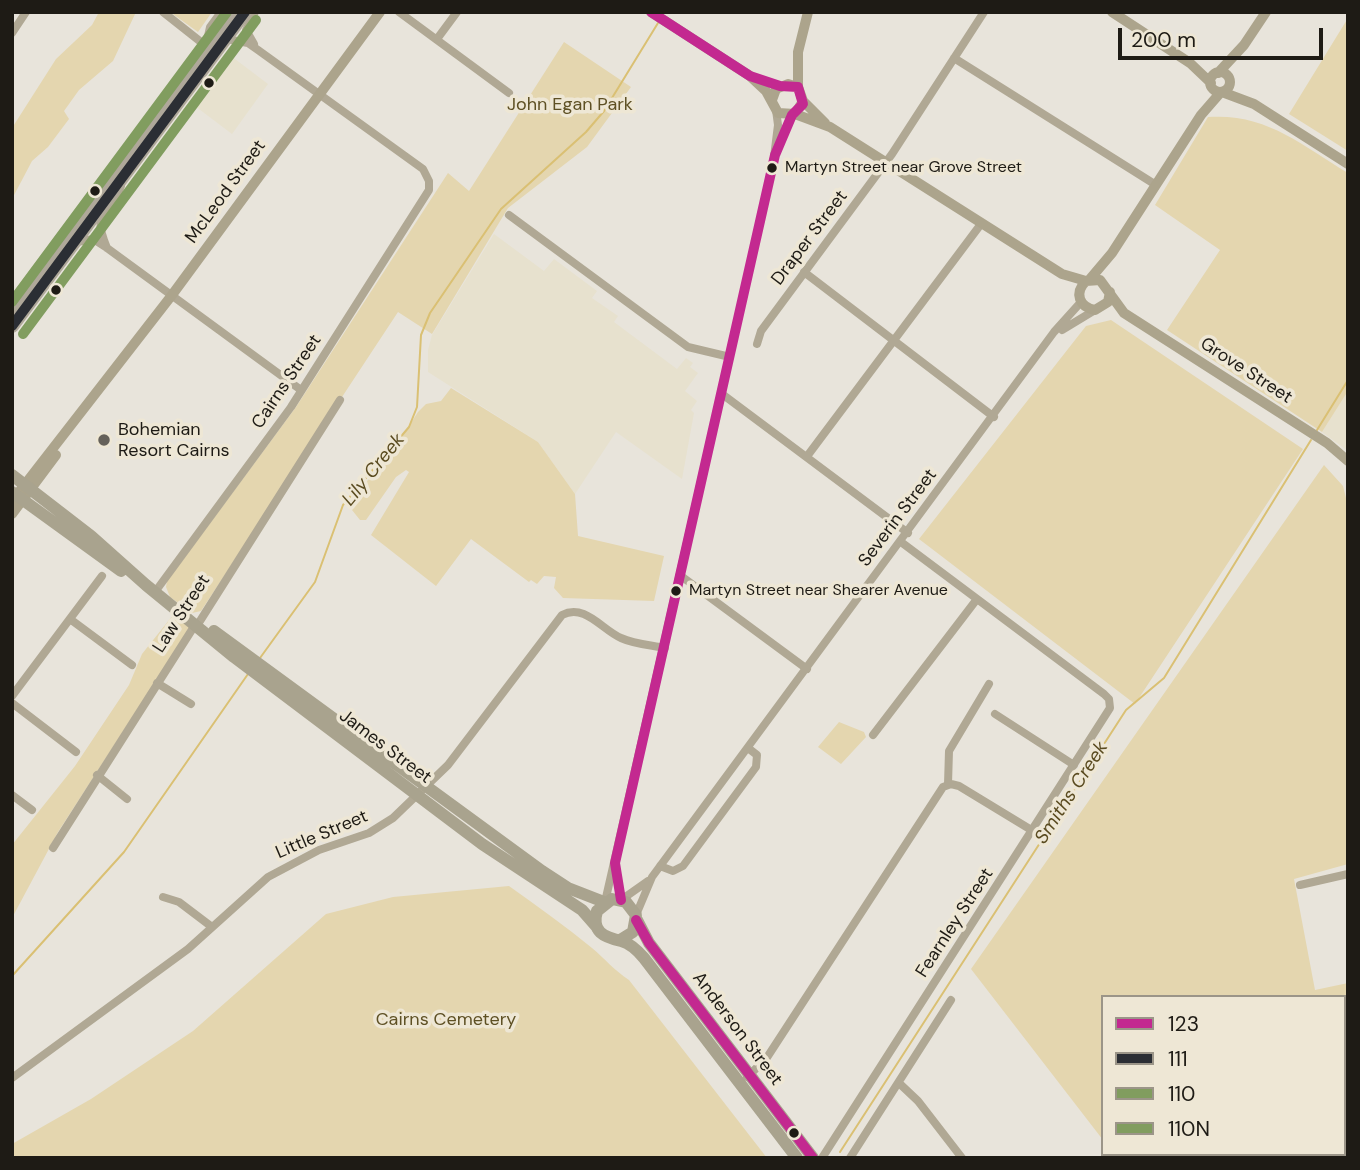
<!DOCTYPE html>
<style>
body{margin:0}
#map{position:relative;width:1360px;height:1170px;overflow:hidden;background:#e8e4db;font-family:"DM Sans",sans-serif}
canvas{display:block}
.frame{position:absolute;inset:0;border:14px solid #1e1b15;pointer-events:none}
.legend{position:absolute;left:1101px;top:995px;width:245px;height:161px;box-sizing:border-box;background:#eee7d5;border:2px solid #9b9588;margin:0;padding:9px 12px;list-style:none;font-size:21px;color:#1e1b15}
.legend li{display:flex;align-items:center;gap:14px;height:35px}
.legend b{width:35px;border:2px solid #9b9588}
.scale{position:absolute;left:1118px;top:28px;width:205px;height:32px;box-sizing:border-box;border:4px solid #1e1b15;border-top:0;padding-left:9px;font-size:21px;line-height:24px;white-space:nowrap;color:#1e1b15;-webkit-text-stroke:5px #eee7d5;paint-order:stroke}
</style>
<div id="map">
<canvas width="1360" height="1170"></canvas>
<div class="frame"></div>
<ul class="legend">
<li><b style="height:9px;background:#c32990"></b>123</li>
<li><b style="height:9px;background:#2b2e34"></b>111</li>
<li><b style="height:9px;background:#819d5f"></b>110</li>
<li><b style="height:9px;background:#819d5f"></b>110N</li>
</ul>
<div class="scale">200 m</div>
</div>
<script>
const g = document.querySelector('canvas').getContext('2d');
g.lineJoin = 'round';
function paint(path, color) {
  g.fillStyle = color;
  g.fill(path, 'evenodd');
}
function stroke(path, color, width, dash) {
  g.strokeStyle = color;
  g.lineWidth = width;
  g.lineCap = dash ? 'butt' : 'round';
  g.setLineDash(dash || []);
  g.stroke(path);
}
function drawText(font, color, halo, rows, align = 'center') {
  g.font = font + ' "DM Sans",sans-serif';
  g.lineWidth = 7;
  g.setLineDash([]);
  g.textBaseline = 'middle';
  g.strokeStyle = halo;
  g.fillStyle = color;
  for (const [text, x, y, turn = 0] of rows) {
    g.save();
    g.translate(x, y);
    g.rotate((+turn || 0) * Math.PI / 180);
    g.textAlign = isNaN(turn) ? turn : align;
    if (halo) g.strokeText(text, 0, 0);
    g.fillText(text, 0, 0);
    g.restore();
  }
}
paint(new Path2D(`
 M231,56L268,84L232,134L195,106Z
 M494,234L544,271L554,259L597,291L592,298L618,316L614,322L677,369L686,358L693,363L690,367L698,373L685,391L697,401L691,410L694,413L682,479L616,432L575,494L538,442L428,372V350L432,335Z
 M1348,391V451L1322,432Z`), '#e7e1ce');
paint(new Path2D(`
 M99,12H136L113,61L79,90L64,111L69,119L48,147L32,161L12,199V128L56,59L92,25Z
 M170,12H212L198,32Z
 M1348,18V151L1289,114Z
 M564,42L631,87L587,147L508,208L432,334L398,312L201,611L192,613L170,597L166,587L167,581L296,407L448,173L469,191Z
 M1208,117C1266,113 1300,144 1348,173V391L1322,432L1167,330L1220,250L1155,205Z
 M1111,320L1303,449L1135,704L919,539L1086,326Z
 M451,388L538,442L575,494L578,536L664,556L654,601L563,598L554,588L556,577L544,576L537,584L531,580L529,582L471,539L436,586L371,535L409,472L406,470L396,477L366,520H360L352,510V500L399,441L418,412L426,404L441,401Z
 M1324,465L1343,486L1348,506V864L1294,879L1315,990L1348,983V1152L1344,1153L1345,1158H1116L1113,1154H1344V997H1103V1140L971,969Z
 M173,615L190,628L58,832L12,918V845L75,766L129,685L142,654Z
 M839,722L864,732L866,737L841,764L818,747Z
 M509,886C537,906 565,926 592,948C605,959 614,970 629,980L767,1158H12V1144L91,1099L193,1031L326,914L393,897Z`), '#e4d6af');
stroke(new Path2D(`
 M1317,430L1348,380
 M260,658L315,582L343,505L409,427L417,407L421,335L430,313L501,209L586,132L604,111L658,23
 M12,976L124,852L248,674
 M840,1152L1126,710L1164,678L1311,440`), '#dac073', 2);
stroke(new Path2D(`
 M163,12L206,46
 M399,12L509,93
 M12,33L26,12
 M208,36L210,27L221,12
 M437,39L457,12
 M254,44L246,30L255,12
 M954,58L1156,185
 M780,143L792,115
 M509,215L688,347L730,357
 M77,242L93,239L107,248L301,390
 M107,248C90,207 110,219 121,186
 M804,272L994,417
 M1062,330L1095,310
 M757,344L761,331L892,154L984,12
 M722,394L908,533
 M808,455L981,224
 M681,576L807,669
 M155,592L291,407L429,190V181L423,169L258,50L248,43L226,39
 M70,619L132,665
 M200,621L340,400
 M157,683L191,704
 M12,696L102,576
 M12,703L76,752
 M995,714L1074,765
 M873,735L977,599
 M97,775L127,799
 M948,784L949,751L989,684
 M12,795L32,810
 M53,848L195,625
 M660,866L673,871L683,866L756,767L757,755L748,748
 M616,869L621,900
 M1300,885L1348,874
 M163,897L179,902L212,927
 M621,900L648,881
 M605,902L773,165L778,125L776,110
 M636,915L652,877L1054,332L1081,302
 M747,1077L766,1059L943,787L951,784L959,786L1033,831
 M12,1078L188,949L268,877L319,850L369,833L393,818L448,765L562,615C585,603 602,630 621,638C634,644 650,645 665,648
 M900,1084L918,1101L962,1158
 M822,1158L1110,708L1109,699L1104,694L901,542
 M850,1158L951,1000`), '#b0a894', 8);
stroke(new Path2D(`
 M651,12L750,76L766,91L778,113L795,114L803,101L798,87L788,84L776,89L772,100
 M1112,12L1190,63L1211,83
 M1210 82a10 10 0 1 1 20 0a10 10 0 1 1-20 0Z
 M1218,73L1244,45L1266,12
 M798,87V52L808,12
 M1222,92L1254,104L1348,164
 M803,101L825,123
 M795,114L830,127L1062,274L1086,281
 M1090,279L1112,253L1201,115L1221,92
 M1110,292L1108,302L1095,310C1079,307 1074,293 1086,281L1100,280L1124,313L1327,443L1348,461
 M12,501L172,295L380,12
 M12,514L56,455`), '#aca48c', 10);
stroke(new Path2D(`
 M12,475L91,536L146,585L234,657L482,844L582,910L596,926
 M12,492L121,571
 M214,631L542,871L568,888L604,902
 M637,920L649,943L813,1158
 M620,940L633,932L636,915L626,902L612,899L597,911C591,932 604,937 621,941C629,943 638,951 644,958L797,1158`), '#a9a38e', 12);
stroke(new Path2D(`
 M12,306L231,12
 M12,326L245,12`), '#afa89a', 14);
stroke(new Path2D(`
 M621,900L615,863L775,155L792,115L803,104L798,87L780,86L750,76L651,12
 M636,920L649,943L813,1158`), '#c32990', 10);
stroke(new Path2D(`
 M12,326L245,12`), '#2b2e34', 10);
stroke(new Path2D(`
 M23,334L256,20`), '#819d5f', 10);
stroke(new Path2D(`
 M12,302L227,12`), '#819d5f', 10);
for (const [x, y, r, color] of [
 [209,83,6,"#1e1b15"],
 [772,168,6,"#1e1b15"],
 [95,191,6,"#1e1b15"],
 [56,290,6,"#1e1b15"],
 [104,440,7,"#65615a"],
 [676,591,6,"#1e1b15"],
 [794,1133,6,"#1e1b15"]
]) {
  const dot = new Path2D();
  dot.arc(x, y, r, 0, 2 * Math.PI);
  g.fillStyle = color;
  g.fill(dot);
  stroke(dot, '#eee7d5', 2.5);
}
drawText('16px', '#1e1b15', '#eee7d5', [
 ["Martyn Street near Grove Street",785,168],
 ["Martyn Street near Shearer Avenue",689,591]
], 'left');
drawText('18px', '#5e5024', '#eee7d5', [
 ["John Egan Park",570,105],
 ["Cairns Cemetery",446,1020]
]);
drawText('18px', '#1e1b15', '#eee7d5', [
 ["McLeod Street",226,192,-54],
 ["Draper Street",810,238,-53],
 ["Grove Street",1246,371,33],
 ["Cairns Street",287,382,-56],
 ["Severin Street",898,518,-53],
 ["Law Street",182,614,-57],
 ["James Street",385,747,37],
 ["Little Street",322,835,-23],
 ["Fearnley Street",955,923,-57],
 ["Anderson Street",737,1029,53]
]);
drawText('18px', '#1e1b15', '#eee7d5', [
 ["Bohemian",118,430],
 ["Resort Cairns",118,451]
], 'left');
drawText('italic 19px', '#5a4b20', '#eee7d5', [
 ["Lily Creek",374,470,-51],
 ["Smiths Creek",1072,793,-57]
]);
</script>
